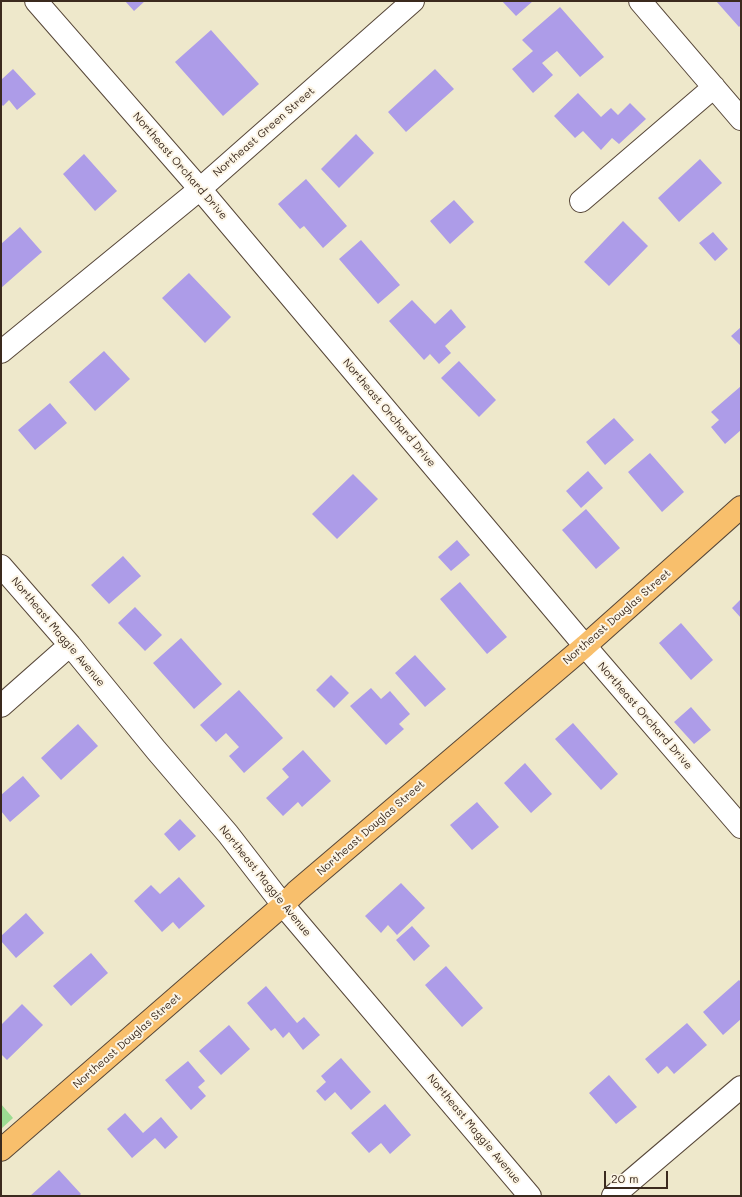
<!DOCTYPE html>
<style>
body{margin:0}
#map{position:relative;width:742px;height:1197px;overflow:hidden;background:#eee8cb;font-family:Mali,sans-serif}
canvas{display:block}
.frame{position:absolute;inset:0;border:2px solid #3b2a1e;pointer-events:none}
.scale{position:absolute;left:604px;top:1171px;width:64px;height:18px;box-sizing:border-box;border:2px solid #3b2a1e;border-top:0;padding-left:5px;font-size:12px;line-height:14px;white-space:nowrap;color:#3b2a1e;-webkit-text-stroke:3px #fcf5e5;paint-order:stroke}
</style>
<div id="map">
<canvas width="742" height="1197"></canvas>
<div class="frame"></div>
<div class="scale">20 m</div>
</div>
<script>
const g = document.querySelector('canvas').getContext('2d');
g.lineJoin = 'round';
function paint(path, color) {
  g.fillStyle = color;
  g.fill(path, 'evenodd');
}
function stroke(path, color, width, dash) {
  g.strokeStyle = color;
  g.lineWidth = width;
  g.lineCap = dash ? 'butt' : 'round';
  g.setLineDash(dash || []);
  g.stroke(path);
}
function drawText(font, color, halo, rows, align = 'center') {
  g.font = font + ' Mali,sans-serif';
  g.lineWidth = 4;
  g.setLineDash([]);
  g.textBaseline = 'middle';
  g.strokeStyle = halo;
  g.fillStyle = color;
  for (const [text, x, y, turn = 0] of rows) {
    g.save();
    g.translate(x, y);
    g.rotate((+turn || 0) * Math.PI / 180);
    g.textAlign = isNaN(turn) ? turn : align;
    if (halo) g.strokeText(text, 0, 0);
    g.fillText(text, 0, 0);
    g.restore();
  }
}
paint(new Path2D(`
 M1,1104L13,1118L1,1129Z`), '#9cdc92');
paint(new Path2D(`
 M125,1H145L134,11Z
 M502,1H533L516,16Z
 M716,1H741V25L739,27Z
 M560,7L604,57L580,77L557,51L542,63L553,75L533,93L512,69L533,51L522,40Z
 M211,30L259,84L223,116L175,62Z
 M13,69L36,94L17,110L9,100L3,106L1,104V80Z
 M435,69L454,89L406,132L388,112Z
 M578,93L601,117L611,108L618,115L630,103L646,119L619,144L612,138L601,150L583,131L575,138L554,116Z
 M356,134L374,153L339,188L321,169Z
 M84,154L117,191L95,211L63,174Z
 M700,159L722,183L679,222L658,198Z
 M306,179L347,226L323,248L304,226L300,229L278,204Z
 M454,200L474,222L450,244L430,221Z
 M623,221L648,246L609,286L584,262Z
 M20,227L42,252L1,288V244Z
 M713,232L728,249L715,261L699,243Z
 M361,240L400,285L378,304L339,259Z
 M189,273L231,317L205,343L162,298Z
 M412,300L435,324L451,309L466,327L445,346L451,353L439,364L430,354L424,360L389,321Z
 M741,327V346L731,336Z
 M104,351L130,379L95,411L69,382Z
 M459,361L496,400L479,417L441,378Z
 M741,386V430L725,444L711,427L719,420L711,412Z
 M50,403L67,423L35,450L18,430Z
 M614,418L634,440L605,465L586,442Z
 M650,453L684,492L662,512L628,472Z
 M588,471L603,488L581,508L566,491Z
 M353,474L378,499L337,539L312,514Z
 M586,509L620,548L596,569L562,530Z
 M457,540L470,555L451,571L438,557Z
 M123,556L141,576L109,604L91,585Z
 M460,582L507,637L487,654L440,599Z
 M741,599V618L732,608Z
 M135,607L162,635L145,651L118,623Z
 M681,623L713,660L691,680L659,643Z
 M181,638L222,684L194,709L153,663Z
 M415,655L446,689L425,707L395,673Z
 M331,675L349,693L334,708L316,690Z
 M371,688L381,699L390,691L410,714L399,724L404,729L386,745L350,706Z
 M239,690L283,738L244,773L229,756L239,747L226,733L216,742L200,725Z
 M691,707L711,730L694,744L674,722Z
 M573,723L618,774L601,790L555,739Z
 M78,724L98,746L61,780L41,758Z
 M303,750L331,781L302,807L298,802L283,816L266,798L289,777L282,769Z
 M525,763L552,794L531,813L504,783Z
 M23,776L40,796L10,822L1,811V795Z
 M477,802L499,827L472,850L450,825Z
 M180,819L196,836L179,851L164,834Z
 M179,877L205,906L179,929L173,922L162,932L134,901L151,885L160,894Z
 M401,883L425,908L397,935L388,925L381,933L365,916Z
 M26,913L44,933L16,958L1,941V936Z
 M412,926L430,946L414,961L396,940Z
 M91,953L108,973L71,1006L53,986Z
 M446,966L483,1008L462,1027L425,985Z
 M739,980L741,982V1019L723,1035L703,1012Z
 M266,986L297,1023L304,1017L320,1035L303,1050L289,1032L283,1038L275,1028L271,1031L247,1003Z
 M22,1004L43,1025L7,1060L1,1054V1025Z
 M687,1023L707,1045L674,1074L667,1066L658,1074L645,1059Z
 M229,1025L250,1049L221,1075L199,1051Z
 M341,1058L371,1092L351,1110L335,1092L325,1101L316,1091L326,1082L321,1076Z
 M188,1061L205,1081L198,1087L206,1096L191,1110L165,1080Z
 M609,1075L637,1107L616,1124L589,1093Z
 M385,1104L411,1135L390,1154L381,1143L369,1153L351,1133Z
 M125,1113L143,1133L161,1117L178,1137L165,1149L155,1138L132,1158L107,1129Z
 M59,1170L81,1194L79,1196H30Z`), '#ad9ce8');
const minor = new Path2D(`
 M36,1L200,189L585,646L741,827
 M640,1L741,119
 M581,201L714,87
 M1,352L200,189L413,1
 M1,566L70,645L156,750L228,834L283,905L530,1196
 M1,706L70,645
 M613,1196L741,1087`);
const major = new Path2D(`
 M1,1150L283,905L296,892L585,646L741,507`);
stroke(minor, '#564638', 24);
stroke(major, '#564638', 24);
stroke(minor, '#fff', 22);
stroke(major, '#f8bf6c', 22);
drawText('11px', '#3b2a1e', '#fcf5e5', [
 ["Northeast Green Street",264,132,-41],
 ["Northeast Orchard Drive",180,166,49],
 ["Northeast Orchard Drive",389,413,50],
 ["Northeast Douglas Street",617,617,-41],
 ["Northeast Maggie Avenue",58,632,50],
 ["Northeast Orchard Drive",645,716,49],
 ["Northeast Douglas Street",371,828,-41],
 ["Northeast Maggie Avenue",265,881,51],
 ["Northeast Douglas Street",127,1041,-41],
 ["Northeast Maggie Avenue",474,1129,50]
]);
</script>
